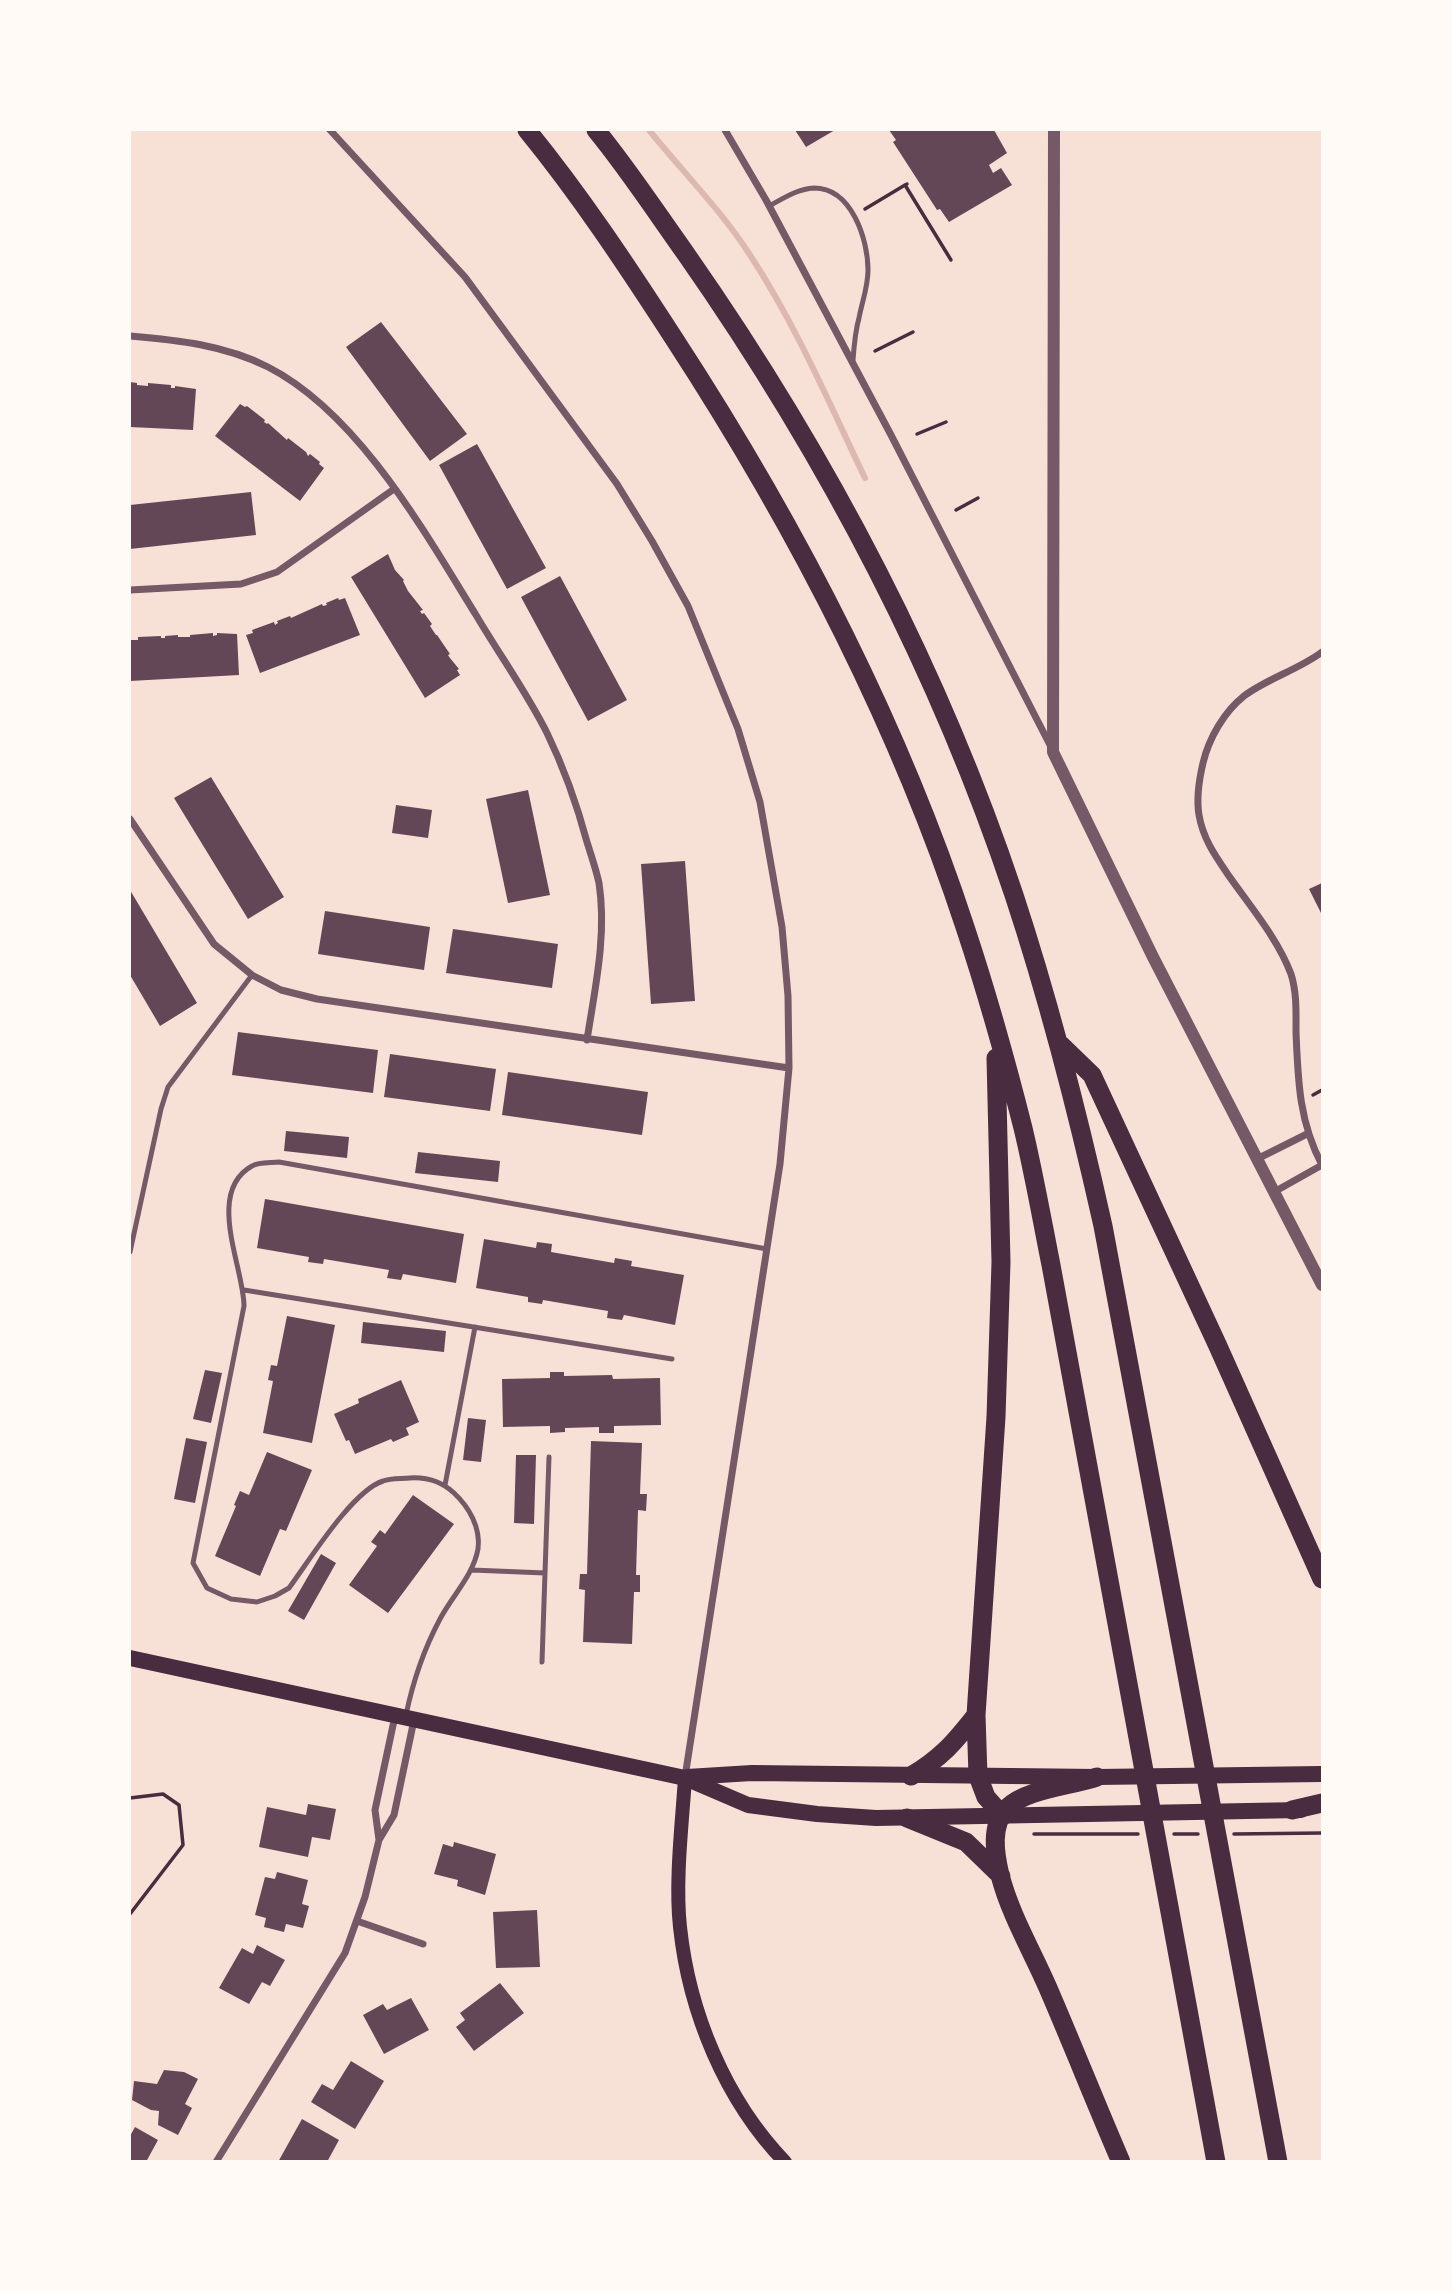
<!DOCTYPE html>
<style>
body{margin:0}
#map{position:relative;width:1452px;height:2291px;overflow:hidden;background:#f7e1d7;font-family:Quicksand,sans-serif}
canvas{display:block}
.frame{position:absolute;inset:0;border:131px solid #fffaf5;pointer-events:none}
</style>
<div id="map">
<canvas width="1452" height="2291"></canvas>
<div class="frame"></div>
</div>
<script>
const g = document.querySelector('canvas').getContext('2d');
g.lineJoin = 'round';
function stroke(path, color, width, dash) {
  g.strokeStyle = color;
  g.lineWidth = width;
  g.lineCap = dash ? 'butt' : 'round';
  g.setLineDash(dash || []);
  g.stroke(path);
}
function paint(path, color) {
  g.fillStyle = color;
  g.fill(path, 'evenodd');
}
stroke(new Path2D(`
 M649,130C682,171 721,210 750,255C796,325 829,403 865,478`), '#dcb8b0', 6);
paint(new Path2D(`
 M795,130H835L806,147Z
 M889,130H994L1007,153L989,165L993,173L1001,168L1012,185L949,222L940,209L937,210L893,142L896,140Z
 M381,322L467,434L430,461L346,347Z
 M130,382L137,383V385L148,386V383L171,385V388H175V386L196,389L193,430L130,427Z
 M240,404L245,407L247,406L265,420L264,422L267,424L268,423L287,440L288,438L306,452L308,456L310,454L320,462L319,464L324,468L300,501L215,436Z
 M477,444L546,568L507,589L439,465Z
 M251,492L256,535L130,549V505Z
 M388,554L395,570L404,580L403,581L408,591L423,610L420,611L422,614L424,613L432,624L430,626L436,635H437L450,654L448,655L450,658L459,669L457,670L460,675L425,698L351,577Z
 M560,576L627,700L588,721L521,597Z
 M338,598L339,600L345,598L360,635L260,673L246,635L253,633L252,630L274,622L275,625L278,623L277,621L290,616L291,618L322,604L323,606L327,605L326,603Z
 M213,633V636L217,635V633L237,634L239,675L130,681V640H138V637L161,636V638H165V636L178,635V637H190V635Z
 M211,777L284,897L248,919L174,798Z
 M528,790L550,895L508,903L486,799Z
 M396,805L432,810L428,838L392,833Z
 M685,861L695,1001L651,1004L641,864Z
 M1322,883V915L1309,889Z
 M130,890L197,1003L160,1026L130,975Z
 M325,911L430,927L424,970L318,954Z
 M453,929L558,944L552,988L446,973Z
 M238,1032L378,1050L373,1093L232,1075Z
 M390,1054L496,1069L490,1111L384,1097Z
 M508,1072L648,1092L642,1135L502,1115Z
 M286,1131L349,1137L347,1158L284,1151Z
 M418,1152L500,1161L498,1182L415,1173Z
 M265,1199L464,1234L456,1283L403,1274L401,1280L387,1278L389,1270L324,1259L323,1264L308,1262L309,1257L257,1248Z
 M484,1239L536,1248L537,1242L552,1244L551,1252L614,1263L615,1258L632,1261L631,1266L684,1275L675,1325L624,1315L622,1320L607,1318L608,1311L543,1300L542,1304L528,1302V1297L476,1288Z
 M287,1316L335,1325L312,1443L263,1433L273,1381L268,1380L271,1365L277,1366Z
 M363,1322L446,1331L444,1352L361,1343Z
 M205,1370L222,1373L211,1423L193,1419Z
 M550,1372H564V1376L612,1375L613,1379L660,1378L661,1425L614,1426V1433H599V1427L565,1428V1432L550,1433V1426L503,1427L502,1379L550,1378Z
 M401,1380L419,1422L406,1428L409,1435L393,1442L391,1439L355,1454L349,1440L346,1441L334,1414L359,1403L358,1399Z
 M468,1418L486,1420L481,1462L463,1460Z
 M186,1438L207,1442L195,1503L174,1499Z
 M591,1441L642,1443L640,1494H647L646,1511L638,1510L636,1575H640V1592H634L632,1644L583,1642L585,1590L579,1589L580,1574H587Z
 M267,1452L312,1470L286,1531L280,1529L260,1576L215,1556L236,1506L234,1505L240,1491L249,1495Z
 M516,1455H536L534,1524L514,1523Z
 M413,1495L454,1524L388,1613L349,1585L377,1546L371,1542L380,1530L385,1534Z
 M321,1554L336,1563L304,1620L288,1611Z
 M308,1804L336,1809L330,1840L312,1837L308,1857L259,1847L267,1807L306,1815Z
 M454,1842L496,1854L485,1895L457,1886L458,1880L434,1874L443,1844L453,1847Z
 M277,1872L308,1880L302,1904L309,1906L303,1928L286,1924L284,1932L264,1927L266,1918L255,1915L265,1877L275,1879Z
 M537,1910L540,1967L496,1968L493,1912Z
 M257,1945L285,1960L270,1986L262,1982L249,2004L219,1988L242,1948L253,1954Z
 M500,1983L524,2013L474,2051L456,2027L465,2020L460,2013Z
 M411,1998L429,2030L384,2054L363,2015L383,2004L387,2010Z
 M351,2061L384,2081L355,2129L311,2102L322,2084L333,2090Z
 M164,2070L184,2072L198,2079L185,2104L192,2108L178,2135L158,2125L159,2111L151,2110L132,2100L134,2081L157,2084Z
 M302,2119L339,2140L327,2162H278Z
 M135,2127L158,2140L146,2162H130V2136Z`), '#644757');
stroke(new Path2D(`
 M907,184L905,185L951,260
 M865,209L905,185
 M875,351L913,332
 M917,434L946,422
 M956,510L978,498
 M1313,1095L1322,1090
 M130,1798L163,1794L179,1805L183,1845L130,1914
 M1034,1834H1138
 M1174,1834H1198
 M1234,1834L1322,1833`), '#4a2c40', 3.5);
stroke(new Path2D(`
 M769,206C784,198 797,189 814,188C852,188 868,240 868,270C868,287 862,302 859,318C855,332 854,346 853,360
 M130,1252L161,1109L168,1087L252,975
 M244,1290L672,1359
 M445,1485L475,1327
 M472,1570L545,1573L549,1457
 M542,1662L545,1573
 M406,1715C413,1681 424,1649 440,1619C452,1596 473,1576 478,1549C481,1528 469,1507 454,1493C442,1482 426,1477 410,1478C401,1479 391,1478 383,1481C352,1491 309,1561 289,1588L275,1596L257,1602L231,1599L207,1588L193,1563L244,1306C244,1268 205,1192 252,1166C258,1162 271,1163 279,1162L767,1249`), '#755966', 5);
stroke(new Path2D(`
 M330,130L465,277L617,484L652,541L688,606L738,729L760,802L782,927L788,996L789,1068L780,1164L685,1777
 M725,130L766,200L891,435L1050,745
 M130,336C177,340 225,345 268,367C358,413 424,531 476,615C499,654 527,693 547,733C564,768 577,805 587,842C591,855 596,869 599,883C607,935 595,988 587,1040
 M130,590L241,584L277,572L394,489
 M1322,652C1298,670 1268,678 1244,696C1224,712 1209,738 1203,763C1199,780 1196,797 1199,815C1203,839 1216,857 1229,876C1250,906 1278,939 1291,974C1297,993 1296,1013 1296,1032C1298,1080 1299,1122 1322,1165
 M130,819L214,944L252,975L281,990L317,999L789,1068
 M1257,1159L1307,1134
 M1274,1192L1322,1165
 M379,1840L375,1810L395,1716
 M357,1921L423,1944
 M216,2162L345,1953L365,1897L379,1840L394,1815L414,1720`), '#755966', 7);
stroke(new Path2D(`
 M1054,130L1053,752L1153,957L1322,1285`), '#755966', 12);
stroke(new Path2D(`
 M685,1778C682,1824 675,1882 680,1927C689,2012 725,2100 785,2162`), '#4a2c40', 14);
stroke(new Path2D(`
 M130,1658L685,1778L748,1805L817,1814L876,1818L1301,1810
 M687,1777L752,1773L1097,1777L1322,1774`), '#4a2c40', 16);
stroke(new Path2D(`
 M527,130C580,195 627,266 673,337C793,521 896,717 965,927C987,993 1006,1061 1023,1128C1034,1174 1042,1220 1051,1265L1216,2162
 M596,130C628,169 656,212 686,254C823,450 938,667 1014,895C1050,1004 1078,1114 1103,1226L1278,2162
 M1061,1045L1092,1075L1217,1344L1322,1579
 M996,1058L1001,1262L996,1417L976,1715L978,1776L986,1797L1003,1816
 M911,1776C941,1758 954,1743 976,1715
 M1097,1777C1071,1786 1026,1789 1007,1808C990,1825 995,1854 1000,1875C1010,1914 1032,1951 1048,1988C1073,2046 1096,2104 1121,2162
 M1292,1810L1322,1803
 M907,1818L966,1842L1001,1876`), '#4a2c40', 19);
</script>
